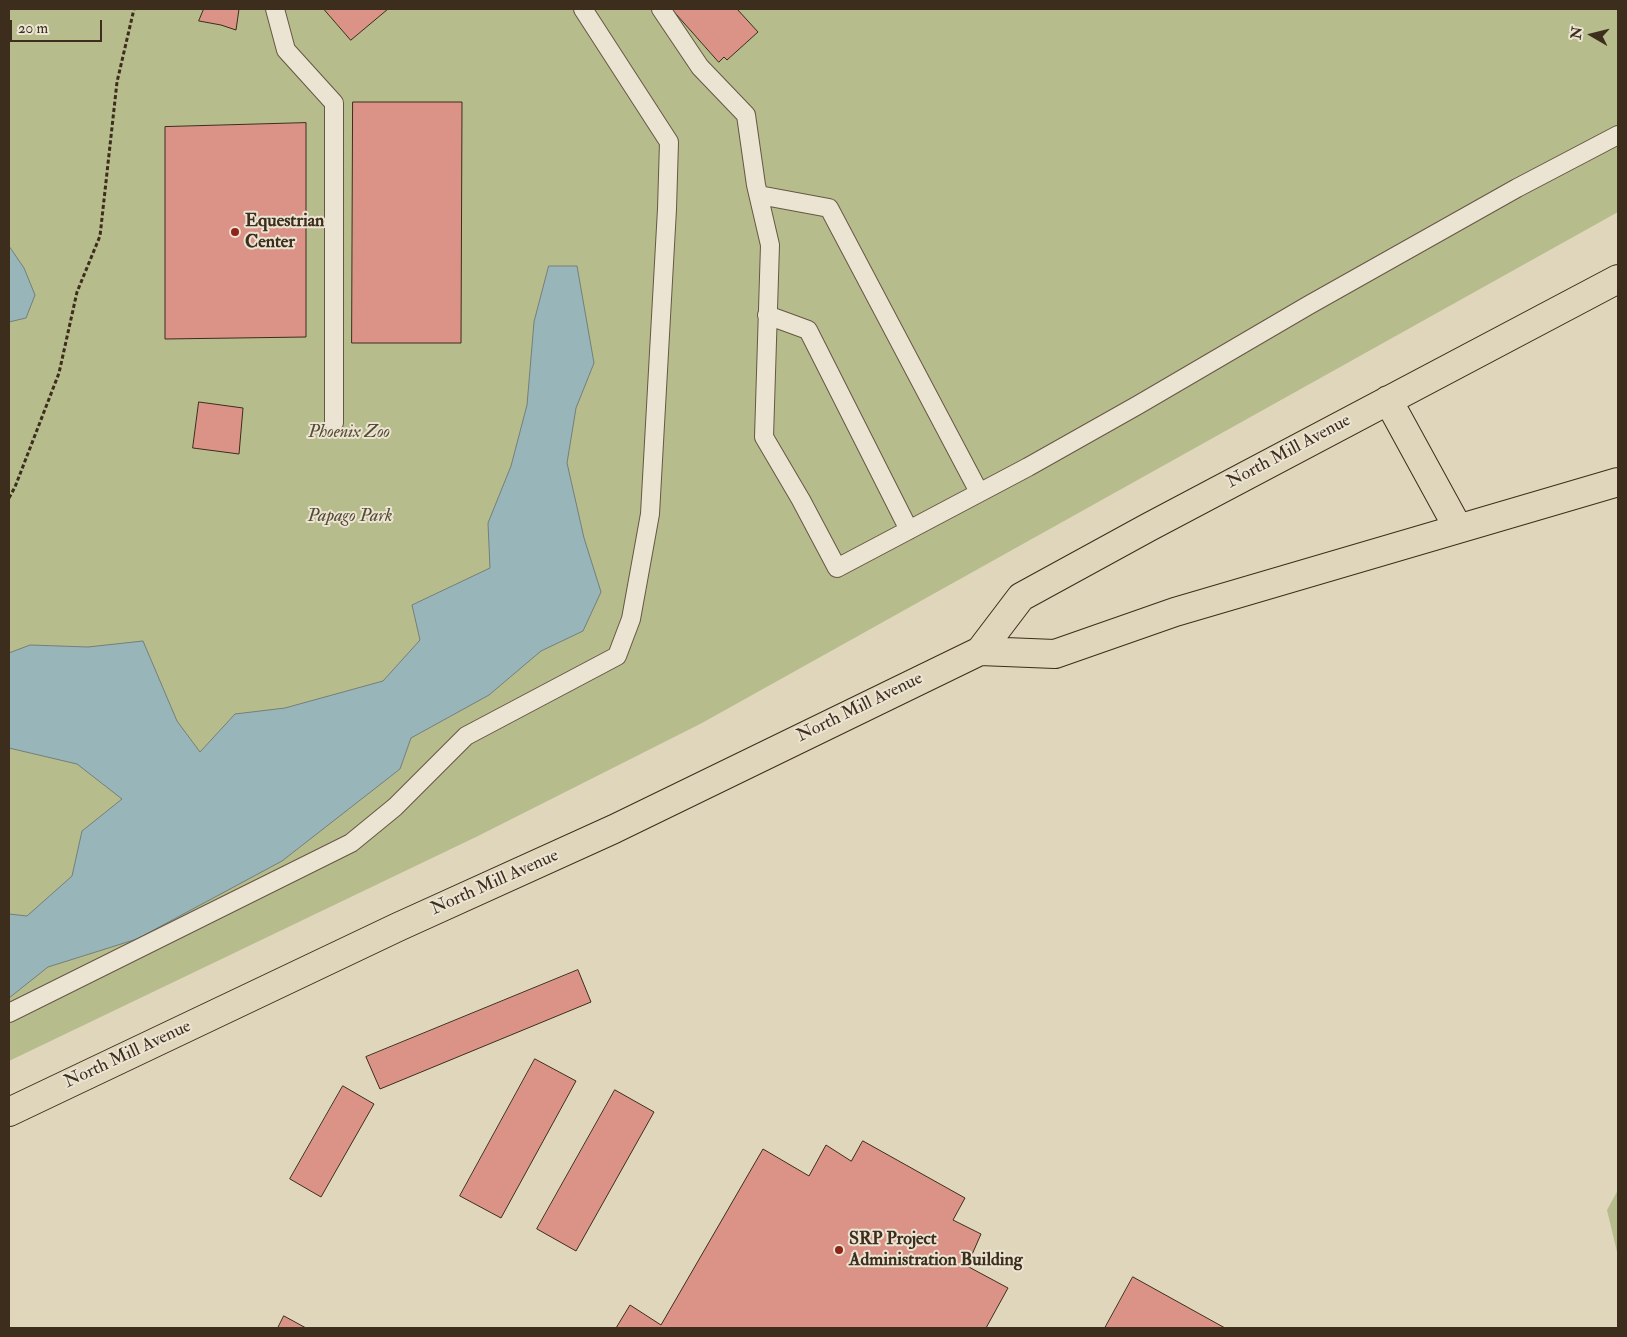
<!DOCTYPE html>
<style>
body{margin:0}
#map{position:relative;width:1627px;height:1337px;overflow:hidden;background:#e0d6bb;font-family:"IM FELL Double Pica",serif}
canvas{display:block}
.frame{position:absolute;inset:0;border:10px solid #3d2d1c;pointer-events:none}
.north{position:absolute;left:1567px;top:10px;width:50px;height:50px;-webkit-text-stroke:4px #ebe4d3;paint-order:stroke;rotate:278deg;font-size:14px;font-weight:700;line-height:20px;text-align:center;color:#3d2d1c}
.north::after{content:'';display:block;margin:auto;width:18px;height:22px;background:#3d2d1c;clip-path:polygon(50% 0,100% 100%,50% 72%,0 100%)}
.scale{position:absolute;left:10px;top:20px;width:92px;height:22px;box-sizing:border-box;border:2px solid #3d2d1c;border-top:0;padding-left:6px;font-size:15px;line-height:18px;white-space:nowrap;color:#3d2d1c;-webkit-text-stroke:4px #ebe4d3;paint-order:stroke}
</style>
<div id="map">
<canvas width="1627" height="1337"></canvas>
<div class="frame"></div>
<div class="north">N</div>
<div class="scale">20 m</div>
</div>
<script>
const g = document.querySelector('canvas').getContext('2d');
g.lineJoin = 'round';
function paint(path, color) {
  g.fillStyle = color;
  g.fill(path, 'evenodd');
}
function stroke(path, color, width, dash) {
  g.strokeStyle = color;
  g.lineWidth = width;
  g.lineCap = dash ? 'butt' : 'round';
  g.setLineDash(dash || []);
  g.stroke(path);
}
function drawText(font, color, halo, rows, align = 'center') {
  g.font = font + ' "IM FELL Double Pica",serif';
  g.lineWidth = 4;
  g.setLineDash([]);
  g.textBaseline = 'middle';
  g.strokeStyle = halo;
  g.fillStyle = color;
  for (const [text, x, y, turn = 0] of rows) {
    g.save();
    g.translate(x, y);
    g.rotate((+turn || 0) * Math.PI / 180);
    g.textAlign = isNaN(turn) ? turn : align;
    if (halo) g.strokeText(text, 0, 0);
    g.fillText(text, 0, 0);
    g.restore();
  }
}
paint(new Path2D(`
 M9,9H1618V212L702,723L478,836L9,1061Z
 M1618,1190V1256L1607,1210Z`), '#b7bc8c');
const water = new Path2D(`
 M9,246L24,268L35,295L26,318L9,322Z
 M549,266H577L594,363L576,408L567,463L584,538L601,592L583,631L541,651L489,695L411,738L400,769L282,861L137,939L48,967L9,998V914L27,916L72,876L82,831L122,799L77,764L9,748V653L30,645L88,647L143,641L177,721L200,752L235,714L285,708L383,681L420,640L412,605L490,568L488,523L511,466L527,405L534,322Z`);
paint(water, '#98b6ba');
stroke(water, '#747f7b', 1);
const building = new Path2D(`
 M204,9H239L236,30L221,25L199,21Z
 M324,9H388L351,40Z
 M672,9H737L758,32L727,60L724,57L719,62Z
 M353,102H462L461,343H352Z
 M306,123V337L165,339V127Z
 M199,402L243,408L239,454L193,448Z
 M578,970L591,1002L380,1089L366,1057Z
 M535,1059L576,1081L501,1218L460,1196Z
 M343,1086L374,1104L321,1197L290,1179Z
 M615,1090L654,1112L576,1251L537,1229Z
 M863,1141L965,1198L953,1220L981,1234L967,1266L1008,1288L986,1328H616L630,1305L661,1325L763,1149L809,1176L826,1145L851,1161Z
 M1133,1277L1225,1328H1105Z
 M284,1316L306,1328H278Z`);
paint(building, '#db9388');
stroke(building, '#3d2d1c', 1);
const service = new Path2D(`
 M275,9L286,50L334,103V423
 M661,9L700,67L746,115L756,185L770,245L764,437L801,500L837,568L1028,467L1138,405L1309,305L1517,188L1618,135
 M759,195L829,208L979,492
 M767,315L808,330L909,530
 M9,1013L351,843L395,807L466,736L617,656L631,619L650,514L667,209L669,142L583,9`);
const primary = new Path2D(`
 M1388,400L1458,528
 M980,651L1055,654L1175,612L1618,482
 M9,1112L398,927L614,829L980,651L1021,597L1149,527L1618,279`);
stroke(service, '#665744', 20);
stroke(primary, '#3d2d1c', 30);
stroke(new Path2D(`
 M9,498L15,487L59,373L77,292L100,236L117,82L134,9`), '#3d2d1c', 3, [4, 2.5]);
stroke(service, '#ebe4d3', 18);
stroke(primary, '#e0d6bb', 28);
for (const [x, y, r, color] of [
 [235,232,5,"#8f2418"],
 [839,1250,5,"#8f2418"]
]) {
  const dot = new Path2D();
  dot.arc(x, y, r, 0, 2 * Math.PI);
  g.fillStyle = color;
  g.fill(dot);
  stroke(dot, '#ebe4d3', 2);
}
drawText('bold 18px', '#3d2d1c', '#ebe4d3', [
 ["Equestrian",245,222],
 ["Center",245,243],
 ["SRP Project",849,1240],
 ["Administration Building",849,1261]
], 'left');
drawText('italic 18px', '#554a32', '#ebe4d3', [
 ["Phoenix Zoo",349,433],
 ["Papago Park",350,517]
]);
drawText('18px', '#3d2d1c', '#ebe4d3', [
 ["North Mill Avenue",1289,452,-28],
 ["North Mill Avenue",860,708,-26],
 ["North Mill Avenue",495,883,-24],
 ["North Mill Avenue",128,1055,-25]
]);
</script>
